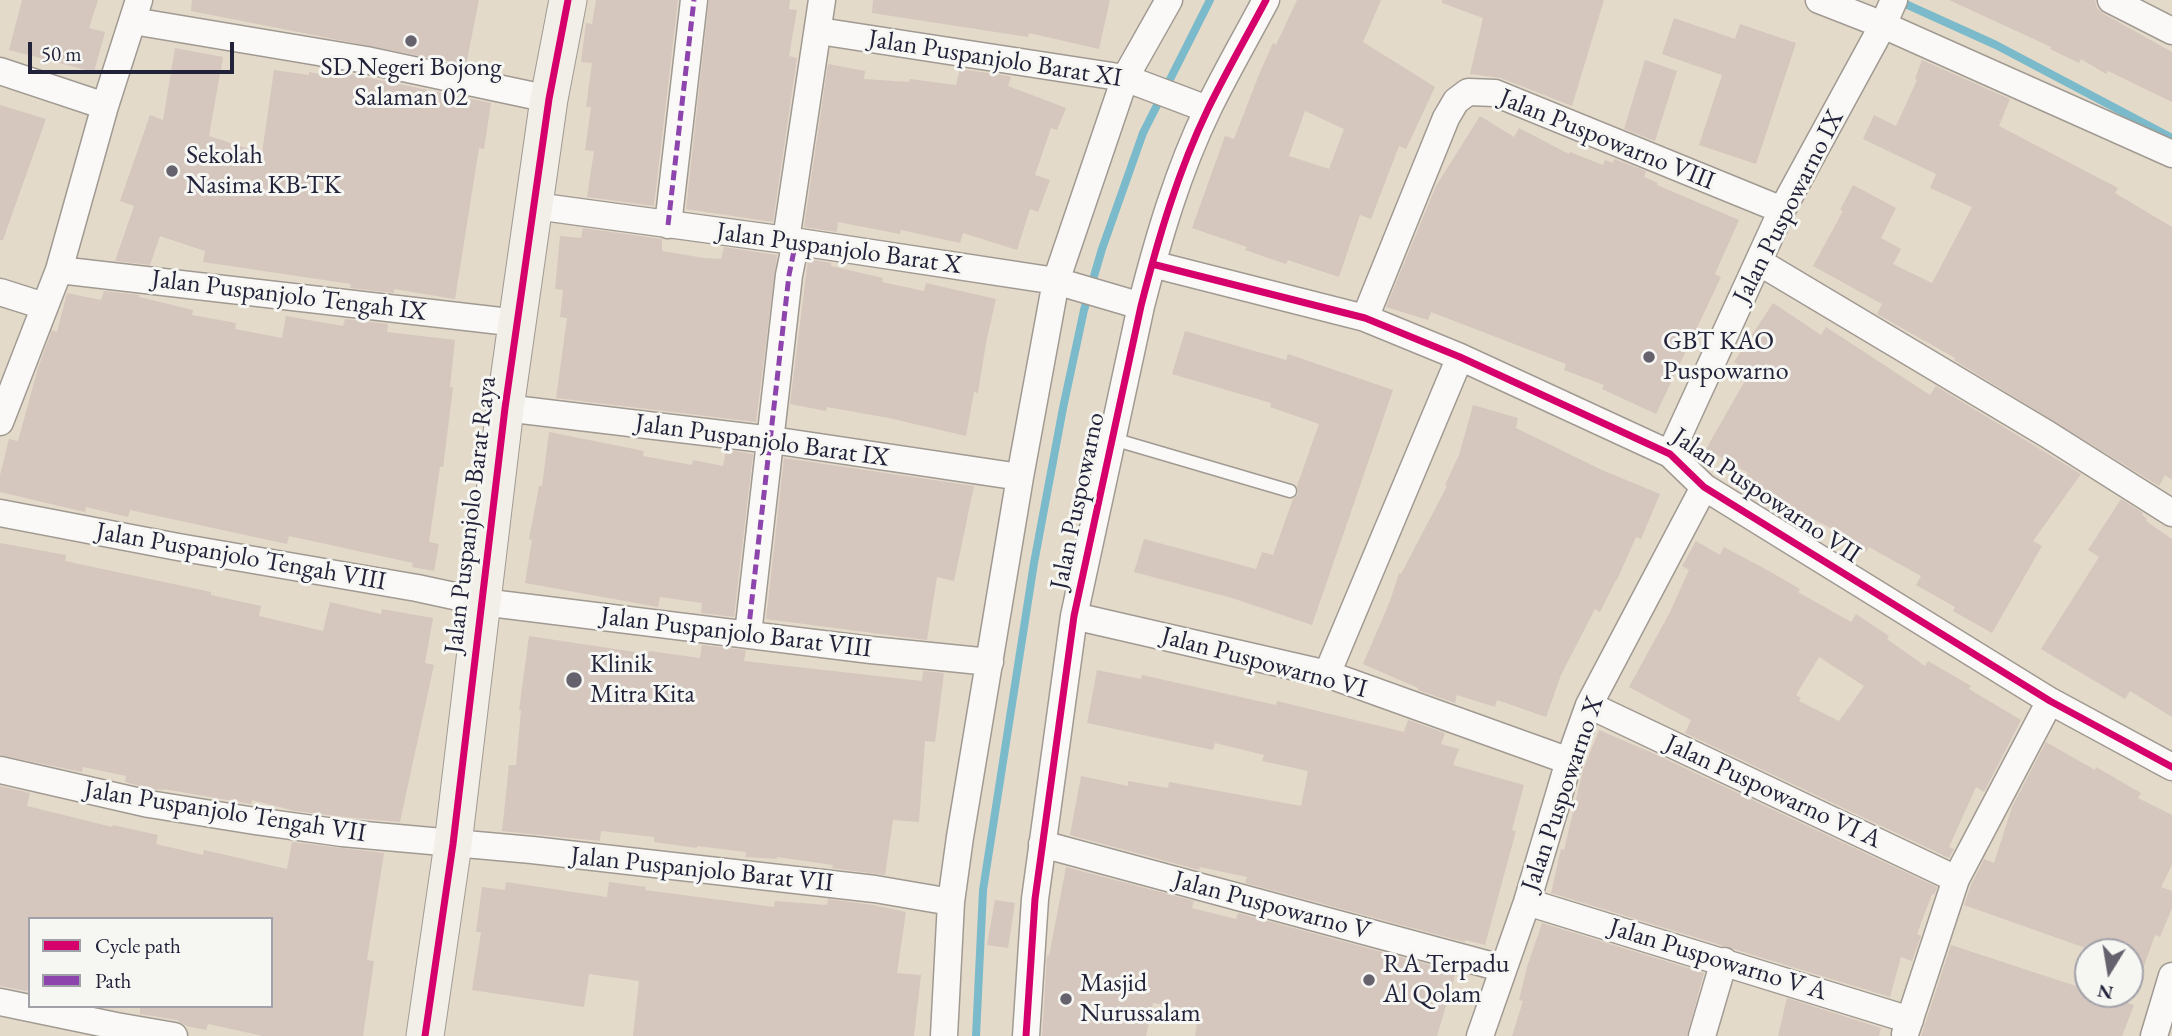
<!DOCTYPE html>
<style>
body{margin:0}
#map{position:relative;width:2172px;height:1036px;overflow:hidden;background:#e4dac9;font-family:"EB Garamond",serif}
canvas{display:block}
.legend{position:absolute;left:28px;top:917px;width:245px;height:91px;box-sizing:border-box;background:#f6f6f2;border:2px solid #a1a1a9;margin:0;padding:9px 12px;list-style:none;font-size:21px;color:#22223b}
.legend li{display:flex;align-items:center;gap:14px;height:35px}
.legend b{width:35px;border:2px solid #a1a1a9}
.north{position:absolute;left:2074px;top:938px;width:70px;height:70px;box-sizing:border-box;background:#f6f6f2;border:2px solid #a1a1a9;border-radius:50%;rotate:191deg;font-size:19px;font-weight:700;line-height:28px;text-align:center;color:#22223b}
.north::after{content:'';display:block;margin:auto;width:24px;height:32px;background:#66626d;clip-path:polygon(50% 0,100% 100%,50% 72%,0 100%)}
.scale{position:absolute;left:28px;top:42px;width:206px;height:32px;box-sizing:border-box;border:4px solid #22223b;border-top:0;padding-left:9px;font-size:21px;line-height:24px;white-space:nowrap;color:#22223b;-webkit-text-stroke:5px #f6f6f2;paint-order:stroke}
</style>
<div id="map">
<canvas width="2172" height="1036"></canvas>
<ul class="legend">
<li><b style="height:9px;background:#d6006c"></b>Cycle path</li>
<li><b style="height:9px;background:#8e44ad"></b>Path</li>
</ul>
<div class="north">N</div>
<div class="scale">50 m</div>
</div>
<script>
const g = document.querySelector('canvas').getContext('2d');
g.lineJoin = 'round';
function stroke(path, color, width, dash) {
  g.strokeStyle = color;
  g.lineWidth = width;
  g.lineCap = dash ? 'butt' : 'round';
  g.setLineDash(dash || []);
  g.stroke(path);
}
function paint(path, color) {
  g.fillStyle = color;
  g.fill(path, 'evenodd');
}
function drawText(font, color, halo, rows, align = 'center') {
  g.font = font + ' "EB Garamond",serif';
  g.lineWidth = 6;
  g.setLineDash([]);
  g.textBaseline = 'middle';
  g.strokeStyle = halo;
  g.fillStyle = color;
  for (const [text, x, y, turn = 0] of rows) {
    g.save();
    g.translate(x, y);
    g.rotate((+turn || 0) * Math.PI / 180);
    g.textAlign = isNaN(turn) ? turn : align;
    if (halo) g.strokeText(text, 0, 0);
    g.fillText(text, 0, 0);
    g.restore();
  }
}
stroke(new Path2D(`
 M1899,1L1996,45L2172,138
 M976,1036L983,890L1034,563L1063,408L1084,310L1102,249L1143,133L1210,0`), '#7abaca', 8);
paint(new Path2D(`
 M22,0H98L89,28L105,32L94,72L9,50Z
 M192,0H479L466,65L191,11Z
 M596,0H678L654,206L587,197L594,151L585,150L591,107H586L592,63L581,62L586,23L592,24Z
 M709,0H790L789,9L797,10L789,56L797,58L773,222L686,209Z
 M873,0H1110L1099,49L1029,33L1028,37L872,13Z
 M1297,0H1381L1363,42L1435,87L1406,149L1399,146L1371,219L1360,215L1339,277L1288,260L1286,264L1245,250L1247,247L1192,228L1225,136L1234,139L1260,72L1273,43L1276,45ZM1305,111L1344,129L1329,169L1289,156Z
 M1442,0H1604L1572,106L1501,78L1470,74L1483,18L1442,3Z
 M1949,0H2095L2097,8L2104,14L2172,52V102L2108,71L2106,74L2081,59L2079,63L2050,49L2051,47Z
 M1674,18L1735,39L1740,24L1796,43L1756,164L1699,145L1722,75L1662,54Z
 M175,48L223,57L209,136L262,153L274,70L309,75V72L320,74L321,68L491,103L484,149L479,148L455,299L394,289V293L350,288L351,284L203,262L205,251L160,236L150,265L115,261L134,206L120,201L150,115L163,120Z
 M1645,60L1677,71L1655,141L1624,129Z
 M1922,60L2010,99L1999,126L2118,188L2115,193L2172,227V480L2165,475L2159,486L1954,360L1955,358L1877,314L1882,304L1813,266L1843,211L1840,210L1853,185L1896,208L1881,238L1901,249L1893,264L1932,283L1972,207L1930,188L1936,174L1863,139L1874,115L1896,126L1917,80L1915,79Z
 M828,64L865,71L864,79L909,82L910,79L956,85L960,69L1008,76L1011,77L1008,86L1066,108L1057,130L1051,128L1035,175L1050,180L1038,212L1030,209L1017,250L963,233L960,243L901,230L900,234L838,222L837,232L804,227Z
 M0,105L46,119L3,240H0Z
 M1480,116L1514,137L1519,128L1569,154L1570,152L1603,165L1605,160L1613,163L1614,159L1646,171L1644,177L1658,183L1657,185L1739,220L1715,274L1721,277L1656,414L1602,389L1604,385L1564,370L1566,364L1431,312L1428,320L1386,307L1436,186Z
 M583,228L662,239V251L704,258L721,259L724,247L777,255L756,422L556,398L567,318L560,317L563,290L555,289L560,236L581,238Z
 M808,259L831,263V266L883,278L882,282L924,291L926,283L996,299L986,343L978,393L974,392L966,436L889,418L827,407L826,411L790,404Z
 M104,291L140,295L139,297L193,310L192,315L236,323L235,329L282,338L286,316L343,326L345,319L388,324L387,332L455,340L450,387H453L448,428L443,467H440L429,542L439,544L434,571L412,567L413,563L289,536L287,544L130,510L128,517L86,507L85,512L0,492V475L9,439L18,441L38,368L52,330L57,332L67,293L101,300Z
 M1773,303L1821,335L1826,327L1930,395L1936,386L2081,474L2033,541L2042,546L1992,633L1953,611L1955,607L1916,585L1921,576L1869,547L1866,552L1830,532L1832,529L1790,506L1746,477L1748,473L1706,449L1750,372L1734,362Z
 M1185,331L1286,360L1288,354L1393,390L1312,625L1232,598L1134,572L1144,539L1256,569L1262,552L1273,555L1293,499L1298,494L1297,486L1319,424L1270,407L1271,403L1172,374Z
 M1473,405L1518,418L1516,428L1602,470L1660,494L1641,539L1636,537L1617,580H1616L1600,612L1595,609L1561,675L1546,717L1497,700L1495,707L1457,695L1455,703L1418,690V688L1363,664L1390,601L1399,573L1401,574L1447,486L1445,485L1459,455Z
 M549,432L644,451L643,456L692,465L693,460L723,466L726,450L753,454L734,617L701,613L702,603L660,597L658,607L525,583L532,540L529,539L539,486H542Z
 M784,458L974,486L954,581L937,577L927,640L766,619Z
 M2121,499L2143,513L2142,515L2147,519L2146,521L2172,539V717L2130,691L2125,699L2041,649L2099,557L2088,550Z
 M1696,541L1720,555L1724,547L1769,571L1800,589L1798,592L1851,622L1856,614L1889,636L1887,639L1925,666L1928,661L1971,686L1969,689L2021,720L1984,792L1976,787L1949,847L1954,849L1949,858L1685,733L1691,720L1629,687L1670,612L1689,570L1682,566ZM1819,657L1864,686L1839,721L1799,701L1801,698L1796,695Z
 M0,543L66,555L65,561L211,592V595L261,606L259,616L323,631L330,602L381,614L382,609L433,618L425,663L434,665L400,822L344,817L295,811L252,800L251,804L164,789L163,790L152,789L125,782L126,776L83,767L82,772L0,755Z
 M529,636L648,654L649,651L700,658L702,645L746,650L744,661L922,681L923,671L944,673L935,742L925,741L919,822L893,820L885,875L832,868L833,865L777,857V859L745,857L746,852L697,846V848L654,842V837L601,831L600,841L502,831L509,765H516L521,710H519Z
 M1097,670L1141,679L1142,675L1276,705L1277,701L1404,732L1408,720L1445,733L1441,744L1459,749L1453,765L1524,785L1512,830L1516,831L1485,945L1465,940V942L1245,883L1247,877L1200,867L1199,870L1070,835L1081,776L1128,786V781L1168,788L1169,782L1301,806L1308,771L1262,761L1264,755L1215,743L1213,750L1087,723Z
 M1599,730L1657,755L1937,887L1934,895L1932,894L1917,934L1921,936L1912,961L1901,957L1890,997L1551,893L1561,849L1564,850L1583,770Z
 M2046,742L2095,770L2096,767L2141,793L2138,798L2172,815V865L2161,887L2172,891V908L2160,937L2155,935L2133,997H2130V952H2097L1964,905L1971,885L1984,859L1994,863L2012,807Z
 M0,786L30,793L27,806L112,827L113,825L158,835L156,844L203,855L204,850L287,869L292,842L384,853L367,960L374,961L363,1036H263L208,1024L206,1030L186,1026L177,1020L140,1014V1006H271V919H30V980L27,991L0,986Z
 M1066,867L1194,901L1192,908L1236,919L1238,913L1456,972L1437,1036H1195L1199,1010L1153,1003L1146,1036H1042L1047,955L1049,956Z
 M506,882L607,897L609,882L646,887L645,890L774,907L775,901L827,905L828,899L873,905L906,912L897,973L921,975L914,1036H633L639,981L589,974L584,1007L472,990L481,932H476L482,887L505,890Z
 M995,900L1015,903L1008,948L987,945Z
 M1542,923L1704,973L1687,1036H1512L1523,1001L1519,1000L1527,967Z
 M1951,945L2088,990V994H2101L2134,1005L2122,1036H1921Z
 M1787,998L1881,1028L1879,1036H1778Z`), '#d5c6be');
const lane = new Path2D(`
 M1113,439L1290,491`);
const street = new Path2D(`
 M1819,0L1883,25L2172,154
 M2111,0L2172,31
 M133,21L366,60L549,99
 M819,31L1125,78L1207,109
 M0,71L105,106
 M535,206L786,240L1056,281L1141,306
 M668,225L694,0
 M786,240L822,0
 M1759,262L2047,434L2172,513
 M1152,264L1365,318L1460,357L1670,454L1704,487L2050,701L2172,767
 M59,270L518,323
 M0,292L44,306
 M1365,318L1446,118L1456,101L1468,92L1495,93L1782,210
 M505,408L772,440L1020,477
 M0,422L59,270L105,106L139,0
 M1670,454L1782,210L1883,25L1894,0
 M0,513L178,547L417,588L482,602L871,650L990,662
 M1074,616L1327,674L1569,761
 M748,634L789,275L796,241
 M1327,674L1460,357
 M1589,705L1956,879
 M0,770L149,804L255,821L342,833L532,850L875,889L951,902
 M1042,844L1501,968
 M1527,902L1910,1020
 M0,1002L116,1026L174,1036
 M1905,1034L1956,879L2050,701
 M944,1036L951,902L960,837L1020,477L1056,281L1125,78L1169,0
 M1026,1036L1035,899L1074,616L1141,306C1158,239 1178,171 1208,109C1226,72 1247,36 1266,0
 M1480,1036L1527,902L1569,761L1589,705L1704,487
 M1702,1036L1724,961
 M2154,1036L2172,976`);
const secondary = new Path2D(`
 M425,1036L453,844L505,408L549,99L568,0`);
stroke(lane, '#a09a93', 15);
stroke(street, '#a09a93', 29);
stroke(secondary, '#a09a93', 39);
stroke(lane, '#fbf9f7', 12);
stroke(street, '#fbf9f7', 26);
stroke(secondary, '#f2efe8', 37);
stroke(new Path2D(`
 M668,225L694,0
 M748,634L789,275L796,241`), '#8e44ad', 5, [10, 5]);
stroke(new Path2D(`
 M1152,264L1365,318L1460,357L1670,454L1704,487L2050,701L2172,767
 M425,1036L453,844L505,408L549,99L568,0
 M1026,1036L1035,899L1074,616L1141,306C1158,239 1178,171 1208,109C1226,72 1247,36 1266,0`), '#d6006c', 7);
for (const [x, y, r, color] of [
 [411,41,7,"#66626d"],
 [172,171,7,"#66626d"],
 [1649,357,7,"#66626d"],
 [574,680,9,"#66626d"],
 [1369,980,7,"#66626d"],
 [1066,999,7,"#66626d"]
]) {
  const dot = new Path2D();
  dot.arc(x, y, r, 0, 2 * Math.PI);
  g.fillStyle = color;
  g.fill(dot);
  stroke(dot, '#f6f6f2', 2.5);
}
drawText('26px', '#22223b', '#f6f6f2', [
 ["Jalan Puspanjolo Barat XI",995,59,9],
 ["Jalan Puspowarno VIII",1607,140,22],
 ["Jalan Puspowarno IX",1789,207,-63],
 ["Jalan Puspanjolo Barat X",839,249,8],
 ["Jalan Puspanjolo Tengah IX",289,296,7],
 ["Jalan Puspanjolo Barat IX",762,441,8],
 ["Jalan Puspowarno VII",1766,496,34],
 ["Jalan Puspowarno",1078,501,-78],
 ["Jalan Puspanjolo Barat Raya",471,515,-83],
 ["Jalan Puspanjolo Tengah VIII",241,557,10],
 ["Jalan Puspanjolo Barat VIII",736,633,7],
 ["Jalan Puspowarno VI",1264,663,15],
 ["Jalan Puspowarno VI A",1773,792,25],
 ["Jalan Puspowarno X",1563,794,-71],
 ["Jalan Puspanjolo Tengah VII",225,812,9],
 ["Jalan Puspanjolo Barat VII",702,870,6],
 ["Jalan Puspowarno V",1272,906,15],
 ["Jalan Puspowarno V A",1718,960,17]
]);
drawText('26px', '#22223b', '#f6f6f2', [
 ["SD Negeri Bojong",411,68,"center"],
 ["Salaman 02",411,98,"center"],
 ["Sekolah",186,156],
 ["Nasima KB-TK",186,186],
 ["GBT KAO",1663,342],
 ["Puspowarno",1663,372],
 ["Klinik",590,665],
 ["Mitra Kita",590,695],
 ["RA Terpadu",1383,965],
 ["Al Qolam",1383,995],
 ["Masjid",1080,984],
 ["Nurussalam",1080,1014]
], 'left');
</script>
